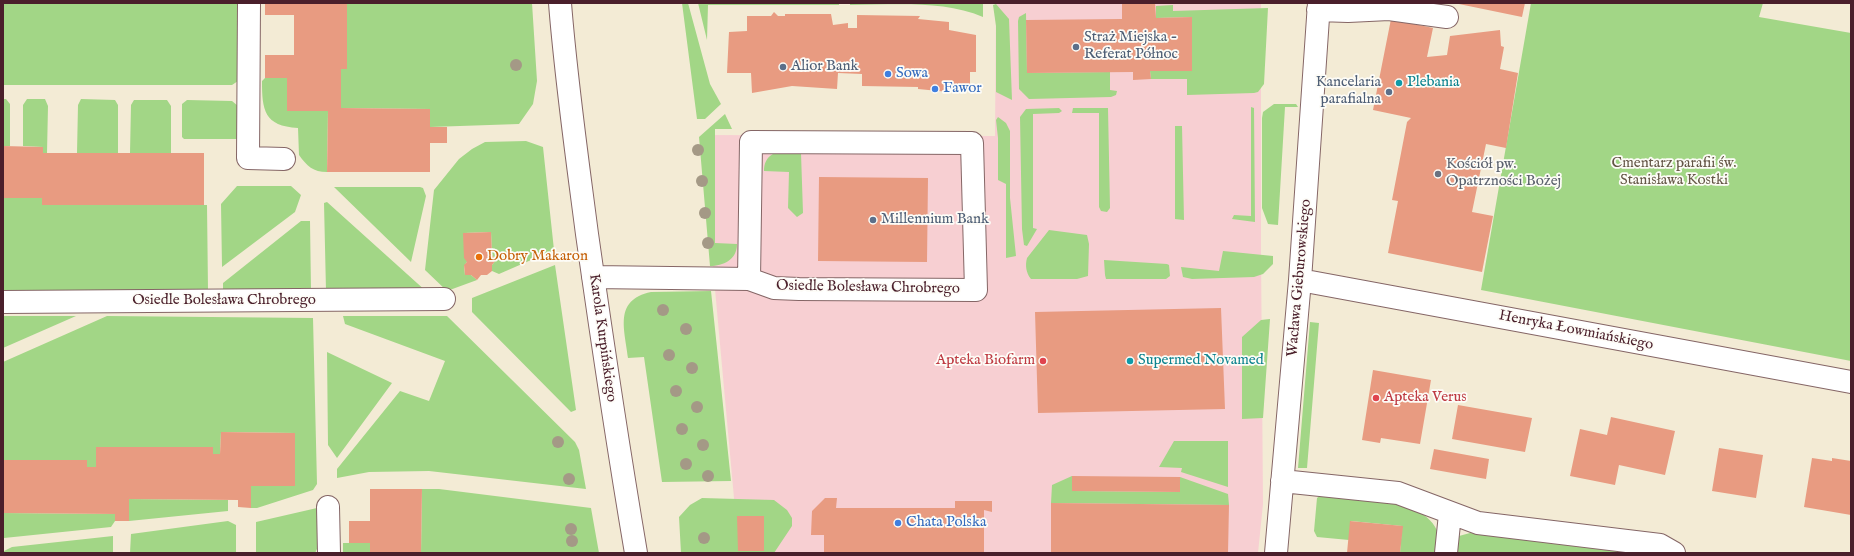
<!DOCTYPE html>
<meta charset="utf-8">
<style>
body{margin:0}
#map{position:relative;width:1854px;height:556px;overflow:hidden;background:#f3ebd5;font-family:"IM FELL English",serif}
canvas{display:block}
.frame{position:absolute;inset:0;border:4px solid #4a1f2b;pointer-events:none}
</style>
<div id="map">
<canvas width="1854" height="556"></canvas>
<div class="frame"></div>
</div>
<script>
const g = document.querySelector('canvas').getContext('2d');
g.lineJoin = 'round';
function paint(path, color) {
  g.fillStyle = color;
  g.fill(path, 'evenodd');
}
function stroke(path, color, width, dash) {
  g.strokeStyle = color;
  g.lineWidth = width;
  g.lineCap = dash ? 'butt' : 'round';
  g.setLineDash(dash || []);
  g.stroke(path);
}
function drawText(font, color, halo, rows, align = 'center') {
  g.font = font + ' "IM FELL English",serif';
  g.lineWidth = 3.5;
  g.setLineDash([]);
  g.textBaseline = 'middle';
  g.strokeStyle = halo;
  g.fillStyle = color;
  for (const [text, x, y, turn = 0] of rows) {
    g.save();
    g.translate(x, y);
    g.rotate((+turn || 0) * Math.PI / 180);
    g.textAlign = isNaN(turn) ? turn : align;
    if (halo) g.strokeText(text, 0, 0);
    g.fillText(text, 0, 0);
    g.restore();
  }
}
paint(new Path2D(`
 M996,3H1261V252L1263,504L1258,553H739L701,135L995,136Z`), '#f7cfd2');
paint(new Path2D(`
 M3,3H237L238,81L232,85H3Z
 M347,3H532L537,81L533,104L519,124L430,127V109L341,108V69H347Z
 M682,3H688L710,84L721,104L705,119H697Z
 M698,3H839V5H708L707,40Z
 M850,3H983V17C943,0 894,5 850,5Z
 M1531,3H1763L1759,17L1851,33V361L1481,290Z
 M996,4L1009,19L1012,100L996,92V26L993,5Z
 M1173,5V11L1268,8L1264,84L1258,92L1254,93L1187,95V79H1151L1150,71L1192,70V17L1156,18V6Z
 M1026,13L1027,73L1110,72V90L1117,91L1116,95L1111,97L1029,99L1019,89L1018,21L1019,17Z
 M265,78H287V111H328L327,172C313,172 307,166 299,155L298,128C264,126 262,110 262,81Z
 M3,99H6L10,104V146H3Z
 M27,99H45L48,106L47,153H43V147L23,146V105Z
 M81,99L115,100L118,105V153H77L78,105Z
 M134,100H167L171,106V153H130L131,105Z
 M187,100L232,101L238,106V139H184L182,137V104Z
 M1274,104H1296L1298,107H1285L1278,225L1268,224L1262,208V118L1263,112Z
 M1251,107L1254,108L1255,222L1232,219L1234,215L1251,216Z
 M1059,108L1062,111L1059,113L1033,114V228L1037,229L1027,246L1024,245L1022,229L1020,117L1026,109Z
 M1073,108H1108L1110,208L1107,212L1101,211L1099,207V113H1072Z
 M725,114L732,129H715V243L737,244C737,260 723,266 710,266L699,137Z
 M998,117L1006,123L1010,131V198L1016,256L1006,258V184L998,180V138L996,120Z
 M1175,126H1182L1184,220L1175,219Z
 M526,141L543,147L554,250L499,274L492,271V265L496,260L492,255L491,232L464,233L467,262L464,266L465,275H471L477,280L447,291L425,270L434,190L459,159L472,149L485,142Z
 M801,153L803,213L797,217L788,208L789,172L764,171C764,164 766,158 773,154Z
 M237,186H291L301,195L295,212L222,267L221,204Z
 M334,187H420L423,188L426,196L411,262Z
 M3,198H42L43,205H207L208,290L3,291Z
 M327,202L427,292L326,291L324,203Z
 M301,221H310L311,291L223,290V283Z
 M1049,230L1087,235L1089,244L1088,276L1077,279H1031C1026,273 1025,265 1027,258Z
 M1223,251L1273,256V264L1263,274L1254,277L1192,279L1183,277L1181,267L1219,271Z
 M1104,260L1167,264L1169,265L1170,276L1166,279H1106L1105,275Z
 M555,265L576,410L571,412L472,312V298Z
 M711,291L731,481L662,482L644,357L628,358C625,330 613,300 651,292Z
 M3,316H76L3,348Z
 M107,316L313,318L317,484L313,490L257,508H251V486H295V433L221,432L220,454H213V447H96V467H87L86,460H3V362Z
 M343,316H447L575,442L579,450L586,489L429,471L369,472L337,478V469L400,391L429,401L445,361L345,324Z
 M1270,319L1263,418L1242,419V337L1261,320Z
 M1310,322L1319,323L1307,468H1298Z
 M327,352L392,383L337,458L328,445Z
 M1174,441H1228V487L1181,472L1182,468L1159,467Z
 M1072,476V491L1179,492L1180,477L1228,494L1229,505L1051,503L1052,485Z
 M422,489H439L591,508L599,553H421Z
 M1322,494C1355,497 1435,496 1440,541C1440,544 1439,549 1439,553H1400L1402,526L1351,521L1349,540L1317,537L1314,531L1317,498Z
 M702,498L774,500L787,510L792,518V526L774,553H681L679,517L690,505Z
 M129,499L228,500V511L129,521Z
 M317,508L318,547L315,553H256V522Z
 M3,513L115,514V521L111,527L4,538Z
 M228,521L236,525V553H130L131,534Z
 M1470,533L1629,549L1634,553H1453L1459,536Z
 M113,536V553H4V551L12,547Z
 M343,543H370V553H343Z`), '#a2d686');
paint(new Path2D(`
 M265,3H347V69H341V108L430,109V127H447V143H430V172H327L328,111H287V78H265V55H294V15H265Z
 M1122,3H1155L1156,18L1192,17V71H1150L1151,79L1133,80V72L1027,73L1026,20L1122,19Z
 M1454,3H1525L1522,17Z
 M774,12L778,16H785V14H831L833,25L848,23V28H857V15L920,16L918,19L949,22V30L976,35V72H970V85H950L949,92L918,89V87L862,86V74L838,73L837,89L792,86L752,93L751,73H727L729,32L747,31V16H771Z
 M1391,19L1433,28L1427,57L1447,55L1450,36L1500,30L1501,46L1504,47L1500,69L1518,73L1506,148L1486,144L1472,212L1493,216L1482,272L1388,253L1398,201L1392,200L1407,122L1411,118L1373,110Z
 M3,146L43,147V153H204V205H42V198H3Z
 M819,177L928,178L927,262L818,261Z
 M491,232L492,255L496,260L492,265V271L487,275H481L477,280L471,275H465L464,265L467,262L464,258L463,233Z
 M1221,308L1225,409L1038,413L1035,312Z
 M1373,370L1431,380L1420,444L1381,438L1380,443L1362,440Z
 M1458,405L1532,418L1525,452L1452,439Z
 M1611,417L1675,431L1665,475L1619,465L1615,485L1570,476L1580,429L1607,435Z
 M221,432L295,433V486H251V508L238,507V500L129,499V521H115V514L3,513V460H87V467H96V447H213V454H220Z
 M1719,448L1763,455L1756,498L1712,491Z
 M1434,449L1489,459L1486,479L1430,469Z
 M1812,458L1832,461V458L1851,461V515L1804,507Z
 M1072,476L1180,477V492L1072,491Z
 M370,489H422L421,553H370V543H349V521H370Z
 M825,498H837L836,508H955V501H992V512L984,510V553H824V535H811L812,511Z
 M1051,503L1229,505L1228,553H1051Z
 M737,516H764V551H738Z
 M1350,521L1403,526L1400,553H1347Z`), '#e89b81');
const minor = new Path2D(`
 M249,3L248,158L284,159
 M560,3C566,80 577,157 587,234C602,340 618,447 636,553
 M1318,10L1348,11L1389,9L1447,17
 M593,277L749,279L774,288L799,289L976,290L972,143L751,142L749,279
 M1300,280L1851,382
 M3,302L444,299
 M1282,481L1398,493L1478,523L1660,545L1674,553
 M328,507L329,553
 M1276,553L1300,280L1319,3
 M1446,553L1450,514`);
stroke(minor, '#856666', 24);
stroke(minor, '#fff', 22);
g.fillStyle = '#a49986';
for (const [x, y] of [
 [516,65],
 [698,150],
 [702,181],
 [705,213],
 [708,243],
 [663,310],
 [686,329],
 [669,355],
 [692,368],
 [676,391],
 [697,407],
 [682,429],
 [558,442],
 [703,445],
 [686,464],
 [708,476],
 [569,479],
 [571,529],
 [704,538],
 [572,541]
]) {
  g.beginPath();
  g.arc(x, y, 6, 0, 2 * Math.PI);
  g.fill();
}
for (const [x, y, r, color] of [
 [1076,47,4,"#5c6f8a"],
 [783,67,4,"#5c6f8a"],
 [888,74,4,"#3f7fe0"],
 [1399,83,4,"#0f9aa8"],
 [935,89,4,"#3f7fe0"],
 [1389,92,4,"#5c6f8a"],
 [1438,174,4,"#6b7280"],
 [873,220,4,"#5c6f8a"],
 [479,257,4,"#e8710a"],
 [1043,361,4,"#e0444e"],
 [1130,361,4,"#0f9aa8"],
 [1376,398,4,"#e0444e"],
 [898,523,4,"#3f7fe0"]
]) {
  const dot = new Path2D();
  dot.arc(x, y, r, 0, 2 * Math.PI);
  g.fillStyle = color;
  g.fill(dot);
  stroke(dot, '#fdfcf7', 1.5);
}
drawText('15px', '#4e5e75', '#fdfcf7', [
 ["Straż Miejska -",1084,38],
 ["Referat Północ",1084,55],
 ["Alior Bank",791,67],
 ["Kancelaria",1381,83,"right"],
 ["parafialna",1381,100,"right"],
 ["Millennium Bank",881,220]
], 'left');
drawText('15px', '#366cbe', '#fdfcf7', [
 ["Sowa",896,74],
 ["Fawor",943,89],
 ["Chata Polska",906,523]
], 'left');
drawText('15px', '#0d838f', '#fdfcf7', [
 ["Plebania",1407,83],
 ["Supermed Novamed",1138,361]
], 'left');
drawText('15px', '#645646', '#fdfcf7', [
 ["Cmentarz parafii św.",1674,164],
 ["Stanisława Kostki",1674,181]
]);
drawText('15px', '#5b616d', '#fdfcf7', [
 ["Kościół pw.",1446,165],
 ["Opatrzności Bożej",1446,182]
], 'left');
drawText('15px', '#c56008', '#fdfcf7', [
 ["Dobry Makaron",487,257]
], 'left');
drawText('15px', '#4a1f2b', '#fdfcf7', [
 ["Wacława Gieburowskiego",1300,278,-85],
 ["Osiedle Bolesława Chrobrego",868,288,1],
 ["Osiedle Bolesława Chrobrego",224,301],
 ["Henryka Łowmiańskiego",1576,331,11],
 ["Karola Kurpińskiego",602,338,82]
]);
drawText('15px', '#be3a42', '#fdfcf7', [
 ["Apteka Biofarm",1035,361],
 ["Apteka Verus",1384,398,"left"]
], 'right');
</script>
